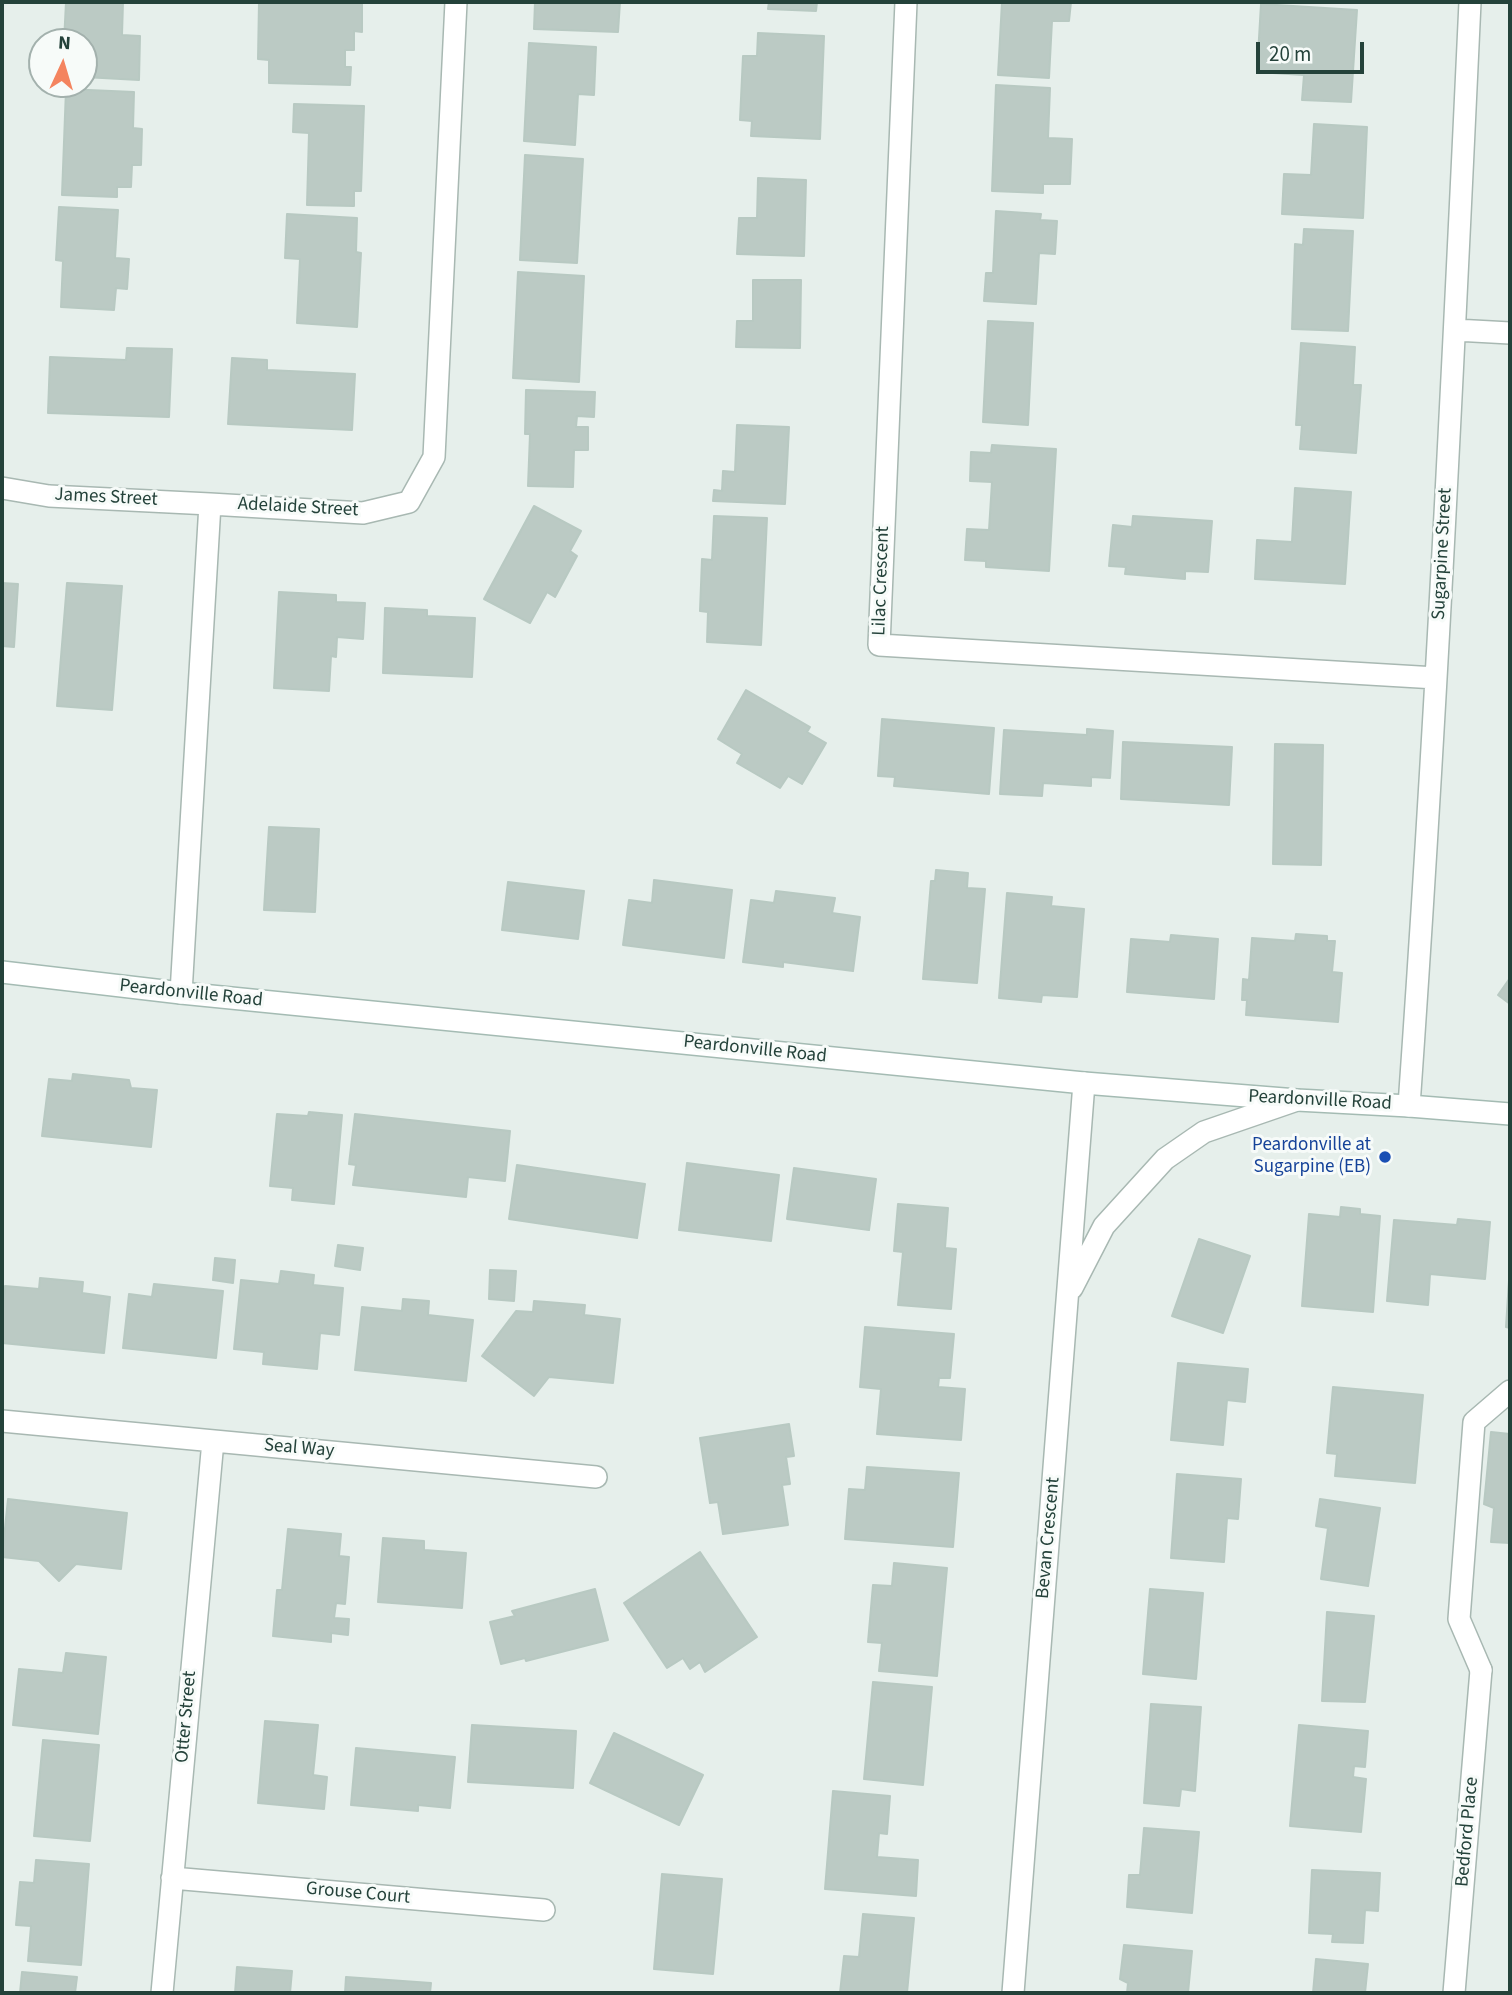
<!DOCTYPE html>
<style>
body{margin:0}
#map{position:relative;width:1512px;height:1995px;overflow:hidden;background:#e6efeb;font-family:"Source Sans 3",sans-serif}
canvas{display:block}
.frame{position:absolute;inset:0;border:4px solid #24423a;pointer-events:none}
.north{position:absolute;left:28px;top:28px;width:70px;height:70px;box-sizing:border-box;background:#f7fbf9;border:2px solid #a3b1ad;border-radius:50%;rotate:4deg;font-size:19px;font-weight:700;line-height:28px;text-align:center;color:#24423a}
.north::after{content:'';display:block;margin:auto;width:24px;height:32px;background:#f4845f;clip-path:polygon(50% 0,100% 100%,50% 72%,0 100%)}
.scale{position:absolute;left:1256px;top:42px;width:108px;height:32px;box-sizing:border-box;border:4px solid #24423a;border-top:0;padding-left:9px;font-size:21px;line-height:24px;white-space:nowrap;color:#24423a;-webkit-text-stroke:5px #f7fbf9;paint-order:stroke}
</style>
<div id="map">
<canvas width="1512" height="1995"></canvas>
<div class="frame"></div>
<div class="north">N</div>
<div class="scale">20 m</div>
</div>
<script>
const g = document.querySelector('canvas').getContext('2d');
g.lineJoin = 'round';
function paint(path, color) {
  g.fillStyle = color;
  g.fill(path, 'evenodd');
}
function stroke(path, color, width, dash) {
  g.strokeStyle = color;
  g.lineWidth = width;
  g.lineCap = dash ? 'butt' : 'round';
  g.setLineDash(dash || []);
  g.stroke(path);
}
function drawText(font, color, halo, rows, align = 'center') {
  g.font = font + ' "Source Sans 3",sans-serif';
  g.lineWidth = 6;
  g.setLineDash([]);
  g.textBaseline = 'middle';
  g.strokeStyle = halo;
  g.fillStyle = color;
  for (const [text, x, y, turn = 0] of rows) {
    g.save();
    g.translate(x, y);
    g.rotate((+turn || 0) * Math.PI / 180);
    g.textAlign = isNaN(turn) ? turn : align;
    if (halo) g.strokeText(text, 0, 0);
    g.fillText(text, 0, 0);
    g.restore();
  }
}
const building = new Path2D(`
 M66,2H123L122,35L140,36L139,80L84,77V42H64Z
 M259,2H362V32L354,31V50H345V67H351L350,85L269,83V60L258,59Z
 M535,2H620L618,32L534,29Z
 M769,2H817L816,11L768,9Z
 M1002,2H1071L1069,21H1052L1049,78L998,75Z
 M1261,4L1357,10L1351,102L1302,100L1304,75L1257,72Z
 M758,33L824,36L820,139L751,136L752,121L740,120L743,56H757Z
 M529,43L596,47L594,95L578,94L575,145L524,141Z
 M996,85L1050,88L1048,138L1072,139L1070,184H1043V193L992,191Z
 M66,89L134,92L133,128L142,129L141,165H132L131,187H117V197L62,195Z
 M294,104L364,106L361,191H354V206L307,205L309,133L293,132Z
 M1314,124L1367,127L1363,218L1282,214L1284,174L1311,175Z
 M525,155L583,159L577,263L520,260Z
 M758,178L806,180L804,256L737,254L739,218H757Z
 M59,207L118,210L115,258L129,259L127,289L116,288L114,310L61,307L63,261L56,260Z
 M996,211L1041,214L1040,220L1057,221L1055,254L1039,253L1036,304L984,301L986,273H993Z
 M287,214L357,218L356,252L361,253L357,327L297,323L300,259L285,258Z
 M1304,229L1353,231L1348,331L1292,329L1295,244L1303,245Z
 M518,272L584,276L579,382L513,378Z
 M753,280H801L800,348L736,347L737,321H753Z
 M988,321L1033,323L1028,425L983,422Z
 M1301,343L1355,347L1353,385H1361L1356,453L1300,449L1302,425H1296Z
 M127,348L172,349L169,417L48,413L50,357L126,360Z
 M232,358L267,360V370L355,374L352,430L228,424Z
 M526,390L595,392L594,417L577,416L576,427H588V450H574L573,487L528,486L530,434H525Z
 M737,425L789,427L785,504L713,501L714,490L722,491L723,471L735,472Z
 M992,445L1056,449L1049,571L986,567V561L965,560L967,529L989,530L992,482L970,481L971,452L991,453Z
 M1295,488L1351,492L1345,584L1255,579L1257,540L1292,542Z
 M534,506L581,531L570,551L577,556L555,597L547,592L530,623L484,599Z
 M714,516L767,518L761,645L707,642L708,612L700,611L702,559L712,560Z
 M1133,516L1212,521L1208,572L1185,571V579L1125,574L1126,567L1109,566L1113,525L1132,527Z
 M2,583L18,584L14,647L2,646Z
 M67,583L122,586L112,710L57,706Z
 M279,592L336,595V602L365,603L363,639L337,637L336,657L331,656L329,691L274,688Z
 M385,608L427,610V616L475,618L472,677L383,673Z
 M746,690L810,727L807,732L826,743L802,784L788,776L780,788L737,763L742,754L718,739Z
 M882,719L994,728L989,794L894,786L895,777L878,776Z
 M1087,729L1113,731L1110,778L1091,777V786L1043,783L1042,796L1000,794L1004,730L1087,735Z
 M1123,742L1232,747L1229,805L1121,799Z
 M1275,744L1323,745L1321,865L1273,864Z
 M269,827L319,829L315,912L264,910Z
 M936,870L968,873L967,888L985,889L977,983L923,979L931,881H935Z
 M654,880L732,890L724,958L623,945L629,900L652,903Z
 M508,882L584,891L578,939L502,930Z
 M776,891L835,898L832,913L860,917L853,971L783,962V967L743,962L751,900L774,903Z
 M1007,893L1052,897L1051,906L1084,909L1077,997L1042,995L1041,1002L999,998Z
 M1296,934L1327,936V941H1335L1332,972L1342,973L1338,1022L1246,1015L1247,1000H1242L1243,979L1249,980L1252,938L1295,941Z
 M1171,935L1218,939L1214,999L1127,992L1131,939L1170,942Z
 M1510,978V1004L1498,995Z
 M73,1074L129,1080L131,1088L157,1090L151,1147L42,1136L49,1079L72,1081Z
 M309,1112L342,1115L334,1204L292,1200L293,1188L270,1186L277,1114L308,1116Z
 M355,1114L510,1131L505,1181L468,1177L466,1197L353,1185L356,1165L349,1164Z
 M687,1163L779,1175L771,1241L679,1230Z
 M517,1165L645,1184L637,1238L509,1219Z
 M794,1168L876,1179L869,1230L787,1219Z
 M898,1204L948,1208L945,1248L956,1249L951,1309L898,1305L903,1252L894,1251Z
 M1341,1207L1360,1209V1214L1380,1216L1373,1312L1302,1306L1309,1214L1340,1217Z
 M1458,1219L1490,1222L1485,1279L1430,1274L1428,1305L1387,1301L1394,1220L1457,1225Z
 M1199,1239L1250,1256L1223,1333L1172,1316Z
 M338,1245L363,1248L360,1270L335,1266Z
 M215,1258L235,1260L233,1283L213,1280Z
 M1510,1265V1328L1506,1327Z
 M490,1270L516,1271L514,1301L489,1299Z
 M281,1271L314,1275L313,1285L343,1288L339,1335L320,1333L317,1369L263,1364L264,1352L234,1349L241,1280L279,1284Z
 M40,1278L83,1282L82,1293L110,1297L104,1353L2,1343V1320L5,1286L39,1289Z
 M154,1284L223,1291L216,1358L123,1348L129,1294L152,1297Z
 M403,1299L429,1301L428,1315L473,1320L466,1381L355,1370L362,1307L402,1311Z
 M534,1301L585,1305L584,1315L620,1319L613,1383L549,1377L534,1396L482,1356L516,1311L533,1312Z
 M865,1327L954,1334L950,1378H939L938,1387L965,1389L961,1440L877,1434L881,1389L860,1387Z
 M1178,1363L1248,1369L1245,1402L1227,1400L1223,1445L1171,1440Z
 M1333,1387L1423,1395L1415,1483L1335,1476L1337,1454L1327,1453Z
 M789,1424L794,1456L786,1457L790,1484L782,1485L788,1525L723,1534L718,1502L710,1503L700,1438Z
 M1491,1432L1510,1434V1543L1491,1542L1494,1508L1484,1504Z
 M867,1467L959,1473L953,1547L845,1539L849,1489L865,1490Z
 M1177,1474L1241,1479L1238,1519L1227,1518L1224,1562L1171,1558Z
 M8,1499L127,1513L121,1569L76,1564L59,1581L39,1561L2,1557Z
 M1320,1499L1380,1508L1368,1586L1321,1579L1328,1528L1316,1526Z
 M288,1529L341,1534L339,1556L349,1557L345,1604L336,1603L334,1618L349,1619L348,1635L331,1633V1642L273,1636L277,1590H282Z
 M383,1538L424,1541V1550L466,1553L462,1608L378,1602Z
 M700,1552L757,1637L705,1672L700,1662L690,1669L683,1658L667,1668L624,1603Z
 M894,1563L947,1568L937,1676L879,1671L882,1643L868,1642L873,1585L892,1586Z
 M595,1589L608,1640L526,1661L525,1658L501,1664L490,1622L515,1616L512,1611Z
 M1150,1589L1203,1593L1196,1679L1143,1674Z
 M1327,1612L1374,1616L1365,1702L1322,1701Z
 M66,1653L106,1657L98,1734L13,1725L19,1669L63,1673Z
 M873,1682L932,1687L923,1785L864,1779Z
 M1151,1704L1201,1707L1195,1791L1181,1789L1179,1806L1144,1803Z
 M265,1721L318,1725L313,1775L327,1777L324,1809L258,1803Z
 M472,1725L576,1731L573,1788L468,1782Z
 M1299,1725L1368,1731L1365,1767L1354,1766L1353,1777L1366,1779L1361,1832L1290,1826Z
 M614,1733L703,1775L679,1825L590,1783Z
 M43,1740L99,1745L90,1841L34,1836Z
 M356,1748L455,1757L450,1808L418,1805V1811L351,1805Z
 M833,1791L890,1796L887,1834L879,1833L877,1857L918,1860L916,1896L825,1889Z
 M1144,1828L1199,1832L1192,1913L1127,1907L1129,1875H1140Z
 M36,1860L89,1864L81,1965L28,1961L31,1926L16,1925L20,1882L34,1883Z
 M1312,1870L1380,1873L1378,1911L1365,1910L1363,1943L1332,1942L1333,1934L1309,1933Z
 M662,1874L722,1879L713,1974L654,1969Z
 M863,1914L914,1918L907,1993H840L844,1956L859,1957Z
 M1124,1945L1192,1951L1188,1993H1127L1128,1983L1120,1979Z
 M1316,1959L1368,1964L1365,1993H1313Z
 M237,1967L292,1971L290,1993H235Z
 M22,1972L77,1977L75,1993H20Z
 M346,1977L431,1983L430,1993H345Z`);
paint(building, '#bbcac4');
stroke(building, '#b8c9c2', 2);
const service = new Path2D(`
 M1481,1670L1459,1619L1474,1422L1510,1391`);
const minor = new Path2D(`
 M906,2L879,645L1436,678
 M1455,330L1510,333
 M2,488L49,496L210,504
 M181,993L210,504L363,513L409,502L434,457L456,2
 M1409,1106C1435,738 1453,370 1470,2
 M2,1421L596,1477
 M172,1878L544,1910
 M162,1993L213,1441
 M1454,1993L1481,1670`);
const tertiary = new Path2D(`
 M1072,1288L1104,1226L1165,1159L1204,1132L1297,1100
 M1013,1993L1084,1083`);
const secondary = new Path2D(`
 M2,972L181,993L1084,1083L1297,1100L1409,1106L1510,1114`);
stroke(service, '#a8b8b2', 24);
stroke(minor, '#a8b8b2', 24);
stroke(tertiary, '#a8b8b2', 24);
stroke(secondary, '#a4bbb3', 24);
stroke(service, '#fff', 21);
stroke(minor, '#fff', 21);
stroke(tertiary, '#fff', 21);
stroke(secondary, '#fff', 21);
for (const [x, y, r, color] of [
 [1385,1157,7,"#1a4fb4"]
]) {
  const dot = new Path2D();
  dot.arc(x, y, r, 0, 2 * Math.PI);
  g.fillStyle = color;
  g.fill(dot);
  stroke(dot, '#f7fbf9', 2.5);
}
drawText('19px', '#24423a', '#f7fbf9', [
 ["James Street",106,498,3],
 ["Adelaide Street",298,508,3],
 ["Sugarpine Street",1443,554,-87],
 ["Lilac Crescent",882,581,-88],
 ["Peardonville Road",191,994,6],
 ["Peardonville Road",755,1050,6],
 ["Peardonville Road",1320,1101,3],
 ["Seal Way",299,1449,5],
 ["Bevan Crescent",1049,1538,-85],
 ["Otter Street",187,1717,-85],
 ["Bedford Place",1468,1832,-85],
 ["Grouse Court",358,1894,5]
]);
drawText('19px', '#164399', '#f7fbf9', [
 ["Peardonville at",1371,1146],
 ["Sugarpine (EB)",1371,1168]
], 'right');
</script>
